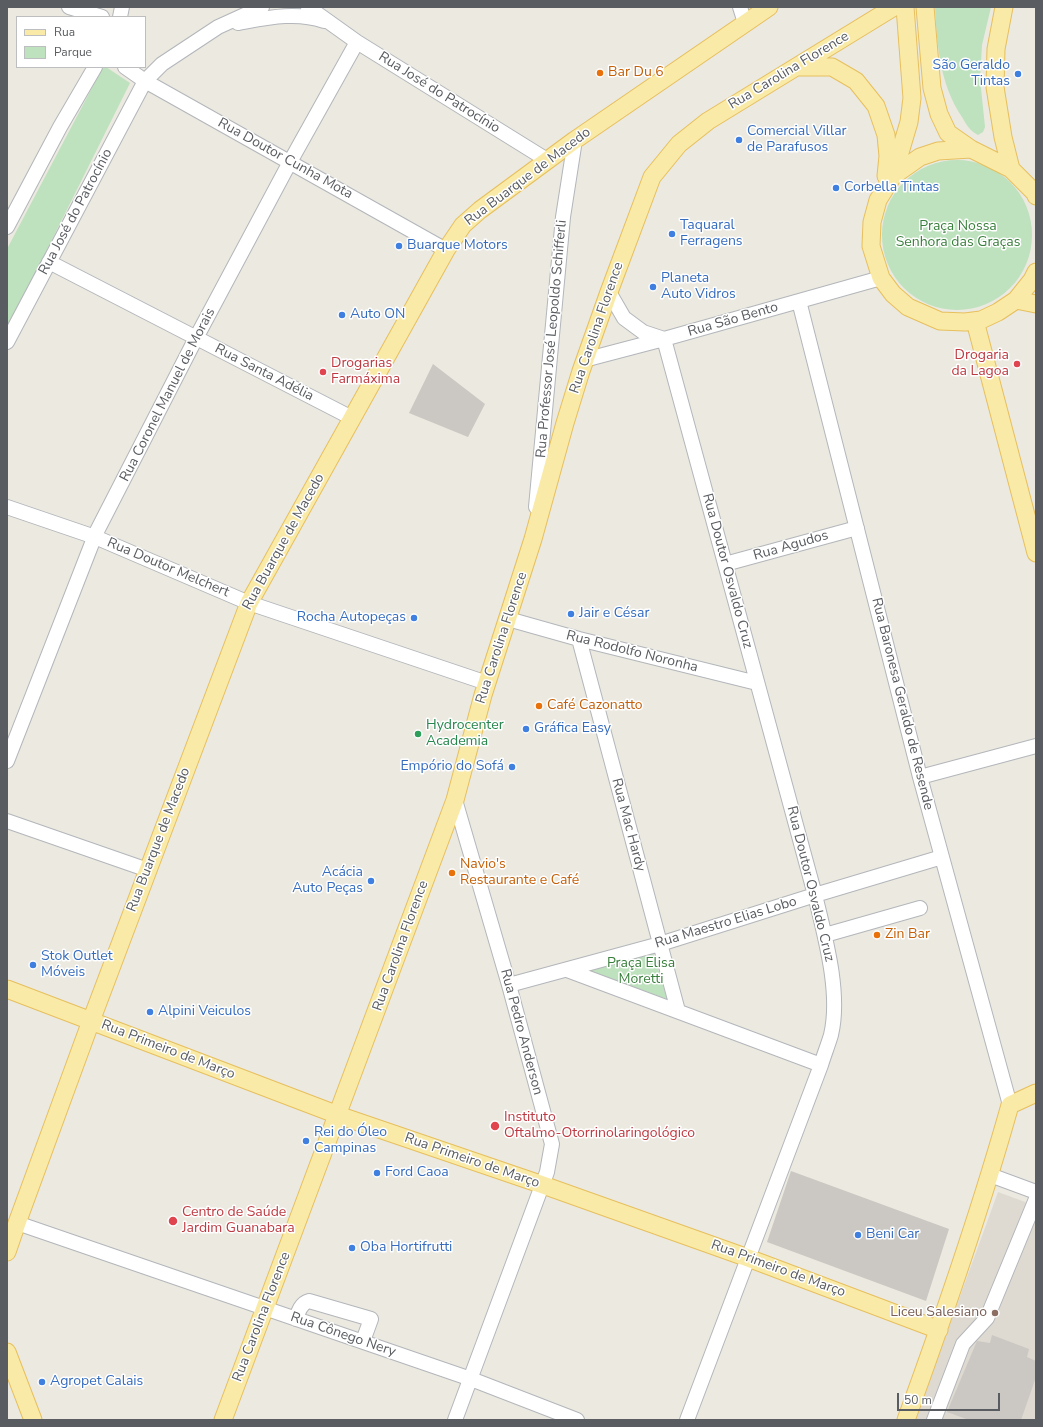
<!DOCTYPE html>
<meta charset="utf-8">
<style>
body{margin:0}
#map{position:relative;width:1043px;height:1427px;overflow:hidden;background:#ebe9e0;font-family:"Nunito Sans",sans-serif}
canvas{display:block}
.frame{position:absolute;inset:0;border:8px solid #595c60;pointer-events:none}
.legend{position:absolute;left:16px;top:16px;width:130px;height:52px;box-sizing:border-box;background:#fff;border:1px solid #bdbebf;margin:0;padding:5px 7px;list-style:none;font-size:12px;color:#595c60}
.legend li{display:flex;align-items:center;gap:8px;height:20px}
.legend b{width:20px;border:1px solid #bdbebf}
.scale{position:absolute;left:897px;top:1393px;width:103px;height:18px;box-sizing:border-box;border:2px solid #595c60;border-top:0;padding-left:5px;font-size:12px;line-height:14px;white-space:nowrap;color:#595c60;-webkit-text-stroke:3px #fff;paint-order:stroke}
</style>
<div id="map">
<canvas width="1043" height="1427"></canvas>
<div class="frame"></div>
<ul class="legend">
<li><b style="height:5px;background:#f9eba7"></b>Rua</li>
<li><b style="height:11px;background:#bee1be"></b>Parque</li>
</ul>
<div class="scale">50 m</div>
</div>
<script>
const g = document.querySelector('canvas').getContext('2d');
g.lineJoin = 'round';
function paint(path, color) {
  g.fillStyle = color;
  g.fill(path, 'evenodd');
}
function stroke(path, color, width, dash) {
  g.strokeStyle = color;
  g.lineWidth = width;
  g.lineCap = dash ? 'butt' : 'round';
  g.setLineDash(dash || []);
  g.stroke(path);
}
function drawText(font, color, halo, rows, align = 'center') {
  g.font = font + ' "Nunito Sans",sans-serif';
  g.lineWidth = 3;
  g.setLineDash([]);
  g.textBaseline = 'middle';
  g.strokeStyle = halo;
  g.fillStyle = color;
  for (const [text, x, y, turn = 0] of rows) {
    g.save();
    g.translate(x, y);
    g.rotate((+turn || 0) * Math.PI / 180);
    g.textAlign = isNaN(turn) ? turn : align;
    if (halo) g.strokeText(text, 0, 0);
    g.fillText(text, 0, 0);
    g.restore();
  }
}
paint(new Path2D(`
 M998,1192L1036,1206V1420H915Z`), '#dedad1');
paint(new Path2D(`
 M935,7H991L982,45L980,79L985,127L983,132L978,135C970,131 966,124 962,117C940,84 937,46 935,7Z
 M103,67H106L130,83L7,330V249Z
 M882 235a75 75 0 1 1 150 0a75 75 0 1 1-150 0Z
 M653,952L667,999L588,970Z`), '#bee1be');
paint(new Path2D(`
 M433,364L485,404L468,437L409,413Z
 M791,1171L949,1229L926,1301L767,1242Z
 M992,1335L1029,1349L1027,1357L1036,1361V1377L1021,1420H969L947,1412L977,1341L990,1343Z`), '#cbc7c2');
const minor = new Path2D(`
 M69,7L102,17
 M308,7L357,42L547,160
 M740,7L745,23
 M120,17L122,7
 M238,23C266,18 296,11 324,21
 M125,67L145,81L446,250
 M7,227L60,127L95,67
 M49,262L352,418
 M609,292L624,318L643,332L664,339
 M799,301L920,777L1010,1105
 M664,339L815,895C825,937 841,993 831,1035C828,1045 824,1055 821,1065L687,1420
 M7,342L145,81L162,64L218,27L262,7
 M584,360L664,339L881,278
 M7,507L95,537L249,603L487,683
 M536,507L563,217L575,140
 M725,564L857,528
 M508,619L579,639L757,683
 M579,639L678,1011
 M7,761L96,533L196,338L290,162L357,42
 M920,777L1036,746
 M7,821L148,870
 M825,935L920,908
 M567,970L821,1065
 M509,985L660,944L815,895L942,857
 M990,1175L1036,1192
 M17,1223L471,1379L577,1420
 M296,1319C298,1312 301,1303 309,1301L371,1319L363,1341
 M455,1420L547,1172L552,1144L509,985L455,800
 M934,1420L963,1344L987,1318L1036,1199`);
const major = new Path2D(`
 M905,7L912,98L909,122L893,176L878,200L872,222L871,246L881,278L893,294L908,307L940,321L965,322L981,320L998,312L1016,300L1032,280L1036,272
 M925,7L932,88L939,114L948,133L971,149L1011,169L1035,193L1036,196
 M1004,7L996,49L995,87L1003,137L1011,169
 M796,67H832L856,81L876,106L886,135L888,156L886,176
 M893,176L920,157L938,151L971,149
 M1016,300L1036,304
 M975,321L1036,553
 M7,989L338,1115L543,1185L748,1258L939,1330
 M7,1252L17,1223L91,1021L249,603L446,250L463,225L480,210L575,140L769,7
 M7,1352L33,1420
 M223,1420L455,800L483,695L533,539L565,423L581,371L609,292L652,177L679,144L708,121L894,7
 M906,1420C944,1316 980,1212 1010,1105L1036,1093`);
stroke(minor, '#b3b6ba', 16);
stroke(major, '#e7bf5d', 19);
stroke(minor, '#fff', 14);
stroke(major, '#f9eba7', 17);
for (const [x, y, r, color] of [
 [600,73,4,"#e8710a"],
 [1018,74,4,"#3f7fe0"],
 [739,140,4,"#3f7fe0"],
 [836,188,4,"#3f7fe0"],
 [672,234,4,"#3f7fe0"],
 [399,246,4,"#3f7fe0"],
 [653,287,4,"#3f7fe0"],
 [342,315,4,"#3f7fe0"],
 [1017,364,4,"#e0444e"],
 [323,372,4,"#e0444e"],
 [571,614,4,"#3f7fe0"],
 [414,618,4,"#3f7fe0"],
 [539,706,4,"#e8710a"],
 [526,729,4,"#3f7fe0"],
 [418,734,4,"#2e9e5b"],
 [512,767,4,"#3f7fe0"],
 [452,873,4,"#e8710a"],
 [371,881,4,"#3f7fe0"],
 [877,935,4,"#e8710a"],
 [33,965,4,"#3f7fe0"],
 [150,1012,4,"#3f7fe0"],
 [495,1126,5,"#e0444e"],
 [306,1141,4,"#3f7fe0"],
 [377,1173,4,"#3f7fe0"],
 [173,1221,5,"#e0444e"],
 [858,1235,4,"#3f7fe0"],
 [352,1248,4,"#3f7fe0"],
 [995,1313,4,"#8d6e63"],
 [42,1382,4,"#3f7fe0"]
]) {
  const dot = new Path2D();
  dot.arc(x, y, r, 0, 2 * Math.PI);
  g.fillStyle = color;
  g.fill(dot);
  stroke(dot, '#fff', 1.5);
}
drawText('14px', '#366cbe', '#fff', [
 ["São Geraldo",1010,66,"right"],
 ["Tintas",1010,82,"right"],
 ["Comercial Villar",747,132],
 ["de Parafusos",747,148],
 ["Corbella Tintas",844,188],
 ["Taquaral",680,226],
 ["Ferragens",680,242],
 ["Buarque Motors",407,246],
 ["Planeta",661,279],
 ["Auto Vidros",661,295],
 ["Auto ON",350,315],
 ["Jair e César",579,614],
 ["Rocha Autopeças",406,618,"right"],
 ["Gráfica Easy",534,729],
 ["Empório do Sofá",504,767,"right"],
 ["Acácia",363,873,"right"],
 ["Auto Peças",363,889,"right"],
 ["Stok Outlet",41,957],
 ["Móveis",41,973],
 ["Alpini Veiculos",158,1012],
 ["Rei do Óleo",314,1133],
 ["Campinas",314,1149],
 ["Ford Caoa",385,1173],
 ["Beni Car",866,1235],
 ["Oba Hortifrutti",360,1248],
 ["Agropet Calais",50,1382]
], 'left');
drawText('14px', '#595c60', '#fff', [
 ["Rua Carolina Florence",789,71,-31],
 ["Rua José do Patrocínio",439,93,32],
 ["Rua Doutor Cunha Mota",285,159,29],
 ["Rua Buarque de Macedo",528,177,-37],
 ["Rua José do Patrocínio",76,212,-62],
 ["Rua São Bento",733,320,-16],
 ["Rua Carolina Florence",597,328,-71],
 ["Rua Professor José Leopoldo Schifferli",552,339,-85],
 ["Rua Santa Adélia",264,373,27],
 ["Rua Coronel Manuel de Morais",168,395,-63],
 ["Rua Buarque de Macedo",284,542,-61],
 ["Rua Agudos",791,546,-16],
 ["Rua Doutor Melchert",168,568,23],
 ["Rua Doutor Osvaldo Cruz",727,571,75],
 ["Rua Carolina Florence",502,638,-72],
 ["Rua Rodolfo Noronha",632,652,14],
 ["Rua Baronesa Geraldo de Resende",902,704,76],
 ["Rua Mac Hardy",628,825,75],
 ["Rua Buarque de Macedo",159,840,-69],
 ["Rua Doutor Osvaldo Cruz",810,884,76],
 ["Rua Maestro Elias Lobo",726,923,-17],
 ["Rua Carolina Florence",401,946,-70],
 ["Rua Pedro Anderson",521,1032,75],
 ["Rua Primeiro de Março",168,1050,21],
 ["Rua Primeiro de Março",472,1161,19],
 ["Rua Primeiro de Março",778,1269,20],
 ["Rua Carolina Florence",262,1317,-69],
 ["Rua Cônego Nery",343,1335,19]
]);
drawText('14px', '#c56008', '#fff', [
 ["Bar Du 6",608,73],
 ["Café Cazonatto",547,706],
 ["Navio's",460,865],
 ["Restaurante e Café",460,881],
 ["Zin Bar",885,935]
], 'left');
drawText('14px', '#397f3c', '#fff', [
 ["Praça Nossa",958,227],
 ["Senhora das Graças",958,243],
 ["Praça Elisa",641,964],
 ["Moretti",641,980]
]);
drawText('14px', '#be3a42', '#fff', [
 ["Drogaria",1009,356,"right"],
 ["da Lagoa",1009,372,"right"],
 ["Drogarias",331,364],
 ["Farmáxima",331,380],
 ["Instituto",504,1118],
 ["Oftalmo-Otorrinolaringológico",504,1134],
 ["Centro de Saúde",182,1213],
 ["Jardim Guanabara",182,1229]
], 'left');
drawText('14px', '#27864d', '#fff', [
 ["Hydrocenter",426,726],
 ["Academia",426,742]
], 'left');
drawText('14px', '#785e54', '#fff', [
 ["Liceu Salesiano",987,1313]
], 'right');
</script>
